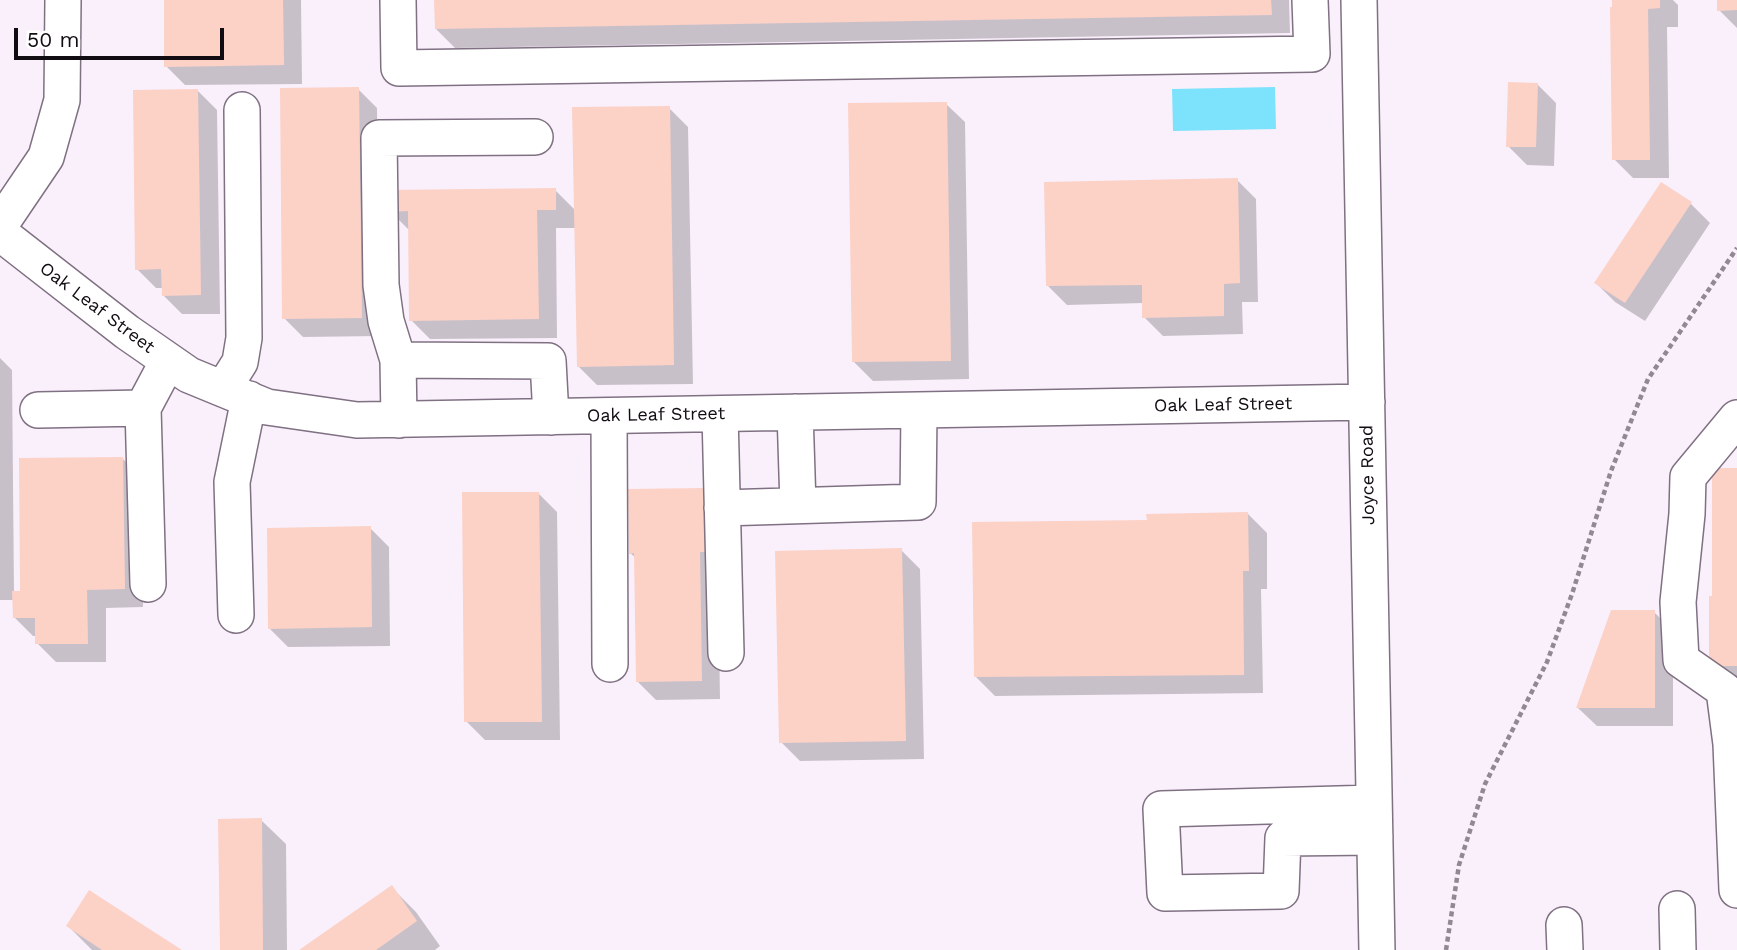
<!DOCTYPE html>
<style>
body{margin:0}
#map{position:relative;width:1737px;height:950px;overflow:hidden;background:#faf0fc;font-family:"Work Sans",sans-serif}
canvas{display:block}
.scale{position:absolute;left:14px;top:28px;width:210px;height:32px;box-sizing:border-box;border:4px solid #110b12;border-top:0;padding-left:9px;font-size:21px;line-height:24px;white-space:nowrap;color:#110b12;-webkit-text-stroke:5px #fff;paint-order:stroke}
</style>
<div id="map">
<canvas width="1737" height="950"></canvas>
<div class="scale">50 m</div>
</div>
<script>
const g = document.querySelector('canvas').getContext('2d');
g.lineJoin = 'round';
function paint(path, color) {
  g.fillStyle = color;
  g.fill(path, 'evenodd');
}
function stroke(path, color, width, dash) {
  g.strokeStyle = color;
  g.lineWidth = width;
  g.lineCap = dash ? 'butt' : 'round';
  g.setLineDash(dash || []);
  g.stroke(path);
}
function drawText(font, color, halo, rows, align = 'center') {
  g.font = font + ' "Work Sans",sans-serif';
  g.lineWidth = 5;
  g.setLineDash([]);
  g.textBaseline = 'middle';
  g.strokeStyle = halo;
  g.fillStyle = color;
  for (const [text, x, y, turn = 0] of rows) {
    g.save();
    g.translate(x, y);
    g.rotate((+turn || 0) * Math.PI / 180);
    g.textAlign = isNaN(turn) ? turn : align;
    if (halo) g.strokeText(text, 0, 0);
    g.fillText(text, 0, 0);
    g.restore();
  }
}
paint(new Path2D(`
 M1275,87L1276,129L1173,131L1172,89Z`), '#7de2fb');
paint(new Path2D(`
 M165,0H301L302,84L185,85L166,66Z
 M436,0H1289L1290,33L455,48L436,29Z
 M1614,0H1673L1678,5V27H1667L1669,178H1633L1614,159Z
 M1719,0H1737V28L1719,10Z
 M1537,84L1556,103L1554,166L1527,165L1508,146Z
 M358,89L377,108L380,336L303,337L284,318Z
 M198,91L217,110L220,314H182L163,295V288H156L137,269Z
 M946,104L965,122L969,379L873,381L854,362Z
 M669,108L688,127L693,384L597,385L578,366L576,228H556L557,338L430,339L411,320L410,231L390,211L555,190L575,210Z
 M1237,180L1256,199L1258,302H1242L1243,334L1163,336L1144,317V303L1067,305L1048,286Z
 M1662,185L1691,204L1710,223L1645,321L1615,302L1596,283Z
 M0,358L12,370L14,593L22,592L123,459L142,478L143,607L106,608V662H56L37,643V636H33L14,617V600H0Z
 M1737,469V685L1711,666L1714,598Z
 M703,490L722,509L718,570L720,699L656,700L637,681L636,558L630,553Z
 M538,493L557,512L560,740H485L466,721Z
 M1248,514L1267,533V589H1261L1263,693L995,696L976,677L1148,522Z
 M370,528L389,547L390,646L288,647L269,628Z
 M901,550L920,569L924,759L800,761L781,742Z
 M1654,612L1673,631V726H1597L1578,708Z
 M261,820L286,844L287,950H222Z
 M391,887L416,912L440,946L435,950H302Z
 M68,926L178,950H92Z`), '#0003');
paint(new Path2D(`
 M164,0H283L284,65L164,67Z
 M434,0H1271L1272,15L435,29Z
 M1612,0H1660V8L1648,9L1650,160H1612L1610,7H1612Z
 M1717,0H1737V10L1717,11Z
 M1508,82L1538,83L1536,147H1506Z
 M359,87L362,318L282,319L280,88Z
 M198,89L201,295L162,296L161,269L135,270L133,90Z
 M947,102L951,361L852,362L848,103Z
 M670,106L674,365L577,367L572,107Z
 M1238,178L1240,283L1224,284V316L1142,318V285L1046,286L1044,182Z
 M1661,182L1692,202L1625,303L1594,283Z
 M556,188V210H537L539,319L409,321L408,211L389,212L388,190Z
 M123,457L125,589L87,590L88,644H35V618H13L12,591H20L19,458Z
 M1712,468H1737V666H1709V596H1712Z
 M704,488L705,552H700L702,681L636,682L634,553L629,554L628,489Z
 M462,492H539L542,722H464Z
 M1248,512L1249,571H1243L1244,675L974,677L972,522L1147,520L1146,514Z
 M371,526L372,627L268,629L267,528Z
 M902,548L906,741L779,743L775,551Z
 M1611,610H1655V708H1576Z
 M262,818L263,950H220L218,819Z
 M392,885L417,921L376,950H299Z
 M89,890L182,950H102L66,926Z`), '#fcd1c6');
const minor = new Path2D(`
 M398,0L399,68L1312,54L1310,0
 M1359,0L1377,950
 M0,225L46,157L62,100L63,0
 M0,233L127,332L189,375L267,407L357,420L1367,402
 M398,360L386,321L381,285L379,138L535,137
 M223,389L240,362L244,338L242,110
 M143,408L148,584
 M38,410L143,408L168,361
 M795,412L798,505
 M720,414L726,653
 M609,416L610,664
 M1737,418L1688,477L1687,514L1678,602L1681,660L1724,690L1731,744L1737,890
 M399,420L398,360L548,361L551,417
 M722,508L918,502L919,410
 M236,615L232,482L249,399
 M1374,803L1161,809L1165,893L1281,891L1283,838L1375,837
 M1677,909L1678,950
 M1564,925L1565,950`);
stroke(minor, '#7f7082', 38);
stroke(new Path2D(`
 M1446,950L1459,865L1485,784L1547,662L1572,594L1611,471L1648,379L1737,248`), '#918892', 4.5, [5, 3.5]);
stroke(minor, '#fff', 35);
drawText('18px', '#110b12', '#fff', [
 ["Oak Leaf Street",97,308,37],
 ["Oak Leaf Street",1223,405,-1],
 ["Oak Leaf Street",656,415,-1],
 ["Joyce Road",1368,475,-91]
]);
</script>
